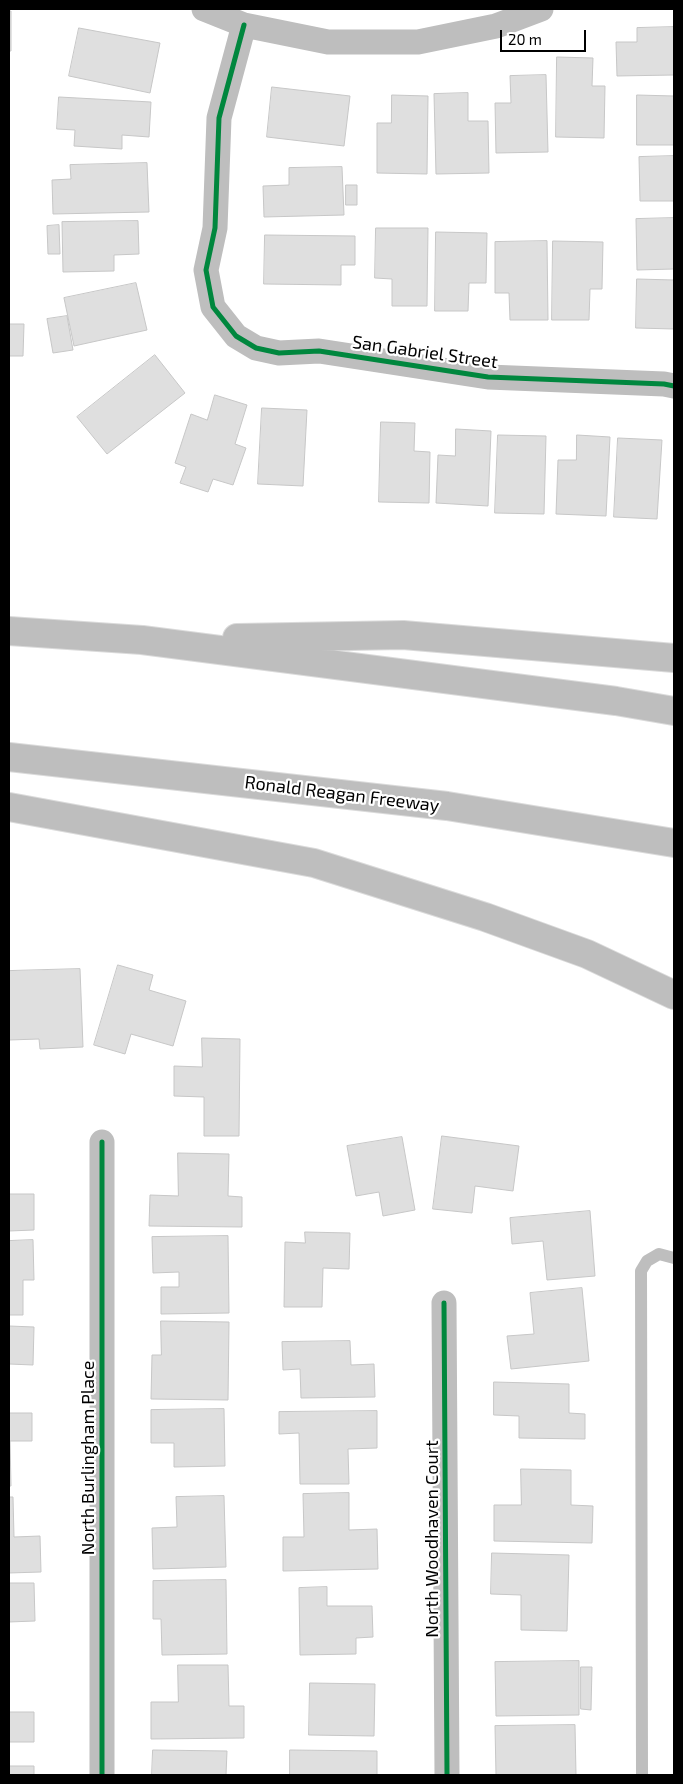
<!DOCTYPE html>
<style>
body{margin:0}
#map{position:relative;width:683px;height:1784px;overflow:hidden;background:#fff;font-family:"Exo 2",sans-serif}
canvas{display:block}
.frame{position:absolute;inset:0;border:10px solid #000;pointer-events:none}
.scale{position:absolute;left:500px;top:30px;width:86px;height:22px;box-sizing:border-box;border:2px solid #000;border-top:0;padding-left:6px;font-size:15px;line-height:18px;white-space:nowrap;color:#000;-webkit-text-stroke:4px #fff;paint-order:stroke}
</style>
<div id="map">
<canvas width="683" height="1784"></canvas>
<div class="frame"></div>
<div class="scale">20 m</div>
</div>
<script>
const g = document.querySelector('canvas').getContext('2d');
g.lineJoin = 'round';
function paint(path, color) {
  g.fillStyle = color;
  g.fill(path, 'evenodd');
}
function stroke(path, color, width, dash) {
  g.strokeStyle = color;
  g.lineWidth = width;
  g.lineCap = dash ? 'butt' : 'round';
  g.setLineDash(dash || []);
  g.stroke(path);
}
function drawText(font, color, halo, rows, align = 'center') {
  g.font = font + ' "Exo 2",sans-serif';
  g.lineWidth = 4.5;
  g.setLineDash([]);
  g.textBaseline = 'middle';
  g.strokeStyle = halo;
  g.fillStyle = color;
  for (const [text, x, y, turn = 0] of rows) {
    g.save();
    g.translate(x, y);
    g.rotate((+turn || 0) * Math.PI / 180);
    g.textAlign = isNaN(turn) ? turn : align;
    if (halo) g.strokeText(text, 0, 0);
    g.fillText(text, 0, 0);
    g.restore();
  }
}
const building = new Path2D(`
 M9,11H11V51H9Z
 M674,27V75L617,76L616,42H637V28Z
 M79,28L160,43L150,93L69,76Z
 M557,57L593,58L592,86H605L604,138L556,137Z
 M546,75L548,152L496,153L495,103H511L510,76Z
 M272,87L350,96L344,146L267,137Z
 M468,93V121H488L489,173L436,174L434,94Z
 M392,95L428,96L427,174L377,173V123H391Z
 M637,95L674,96V145H637Z
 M59,97L151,102L149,137L122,135V149L74,146L75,130L57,129Z
 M674,156V201H640L639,157Z
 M147,163L149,212L53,214L52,180L71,179L70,165Z
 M342,167L344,215L264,217L263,186L289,185V168Z
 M346,185H357V205H346Z
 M674,218V269L637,270L636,219Z
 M138,221L139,254L114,255V271L63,272L62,222Z
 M59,225L60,254H48L47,226Z
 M376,228H428L427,306H392V279L375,278Z
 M436,232L487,233L486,283H469L468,311H435Z
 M265,235L355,236V265H341V285L264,284Z
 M547,241L548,320H510L509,293H495V242Z
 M553,241L603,242L602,289H590L589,320H552Z
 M637,279L674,280V329L636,328Z
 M136,283L147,330L74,346L64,298Z
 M67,316L73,350L53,353L47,319Z
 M9,324H24L23,356H9Z
 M155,355L185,393L107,454L77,417Z
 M215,395L247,405L235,444L246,448L233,485L213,479L208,492L180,483L186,467L175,463L191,414L207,420Z
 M262,408L307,410L303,486L258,484Z
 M381,422L415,423L414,451L430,452L429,503L379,502Z
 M456,429L491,431L488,506L436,503L438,455L455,456Z
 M498,435L546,436L544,514L495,513Z
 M577,435L610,437L606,516L556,514L558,460H576Z
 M618,438L662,440L657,519L614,517Z
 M118,965L153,975L149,990L186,1001L173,1046L131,1034L125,1054L94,1045Z
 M80,969L83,1047L40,1049L39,1039L9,1040V971Z
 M202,1038L240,1039L239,1136H204V1097L174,1096V1066L202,1067Z
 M442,1136L519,1146L513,1191L475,1186L472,1213L433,1209Z
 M402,1137L415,1210L383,1216L379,1192L356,1196L347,1146Z
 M178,1153L229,1154L228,1196L242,1197V1227L149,1226L150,1195L178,1196Z
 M9,1194H34V1230L9,1231Z
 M590,1211L595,1276L547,1280L543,1241L512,1244L510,1218Z
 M305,1232L350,1233L349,1269L323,1268L322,1307H284L285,1242L305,1243Z
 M228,1236L229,1313L161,1314V1287H179V1272L153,1273L152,1237Z
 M33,1240L34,1280H23V1315H9V1241Z
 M582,1288L589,1361L511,1369L507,1336L534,1334L530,1293Z
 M161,1321L229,1322L228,1400L151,1399L152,1355H161Z
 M9,1326L34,1327L33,1365L9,1364Z
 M350,1341L351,1365L374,1364L375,1397L301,1398L300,1369L283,1370L282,1342Z
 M494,1382L569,1384V1413L585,1414V1439L519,1438V1416L494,1415Z
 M224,1409L225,1466L174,1467V1443H151V1410Z
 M377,1411V1448L348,1449L349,1484H300L299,1433L279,1434V1412Z
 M9,1413H32V1441H10L11,1486H9Z
 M521,1469L571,1470V1505L593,1506L592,1543L494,1541V1505H521Z
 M349,1493V1530L377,1529L378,1569L283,1571V1537H304L303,1494Z
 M224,1496L226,1567L153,1569L152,1528L177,1527L176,1497Z
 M9,1497H13L14,1537L40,1536L41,1572L9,1573Z
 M492,1553L569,1555L567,1631L521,1630V1595L491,1594Z
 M226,1580L227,1654L162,1655L161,1619H153V1581Z
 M9,1583H34L35,1621L9,1622Z
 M327,1587V1606H372L373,1637L356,1638V1654L300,1655L299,1588Z
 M579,1661V1715L496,1716L495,1662Z
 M178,1665H228L229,1706H244V1738L151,1739V1702H178Z
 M581,1667H592L591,1710L581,1709Z
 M310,1683L375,1684L374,1736L309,1735Z
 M9,1712H34V1742H9Z
 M575,1725L576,1775H496L495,1726Z
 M153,1750L227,1751L226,1775H152Z
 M290,1750L377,1751V1775H290Z
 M9,1766H34V1775H9Z`);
paint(building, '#dfdfdf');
stroke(building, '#c7c7c7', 1);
const highway = new Path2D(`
 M9,631L142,640L616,701L674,711
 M237,638L403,635L674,658
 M9,757L447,806L674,843
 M9,807L314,863L485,917L587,954L674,995`);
stroke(highway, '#dbdbdb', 30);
stroke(new Path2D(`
 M642,1775L641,1271L647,1261L659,1254L674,1258`), '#bebebe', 12);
stroke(new Path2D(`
 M204,9L244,25L328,42H418L496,26L541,9
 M244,25L219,118L215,228L206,270L213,307L236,336L256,348L279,353L319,351L488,377L664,384L674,386
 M102,1142V1775
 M444,1303L447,1775`), '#bebebe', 25);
stroke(highway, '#bebebe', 28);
stroke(new Path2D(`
 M244,25L219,118L215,228L206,270L213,307L236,336L256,348L279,353L319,351L488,377L664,384L674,386
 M102,1142V1775
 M444,1303L447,1775`), '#00873e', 5);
drawText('18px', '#000', '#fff', [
 ["San Gabriel Street",425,352,8],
 ["Ronald Reagan Freeway",342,794,7],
 ["North Burlingham Place",88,1458,-90],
 ["North Woodhaven Court",432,1539,-90]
]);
</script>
